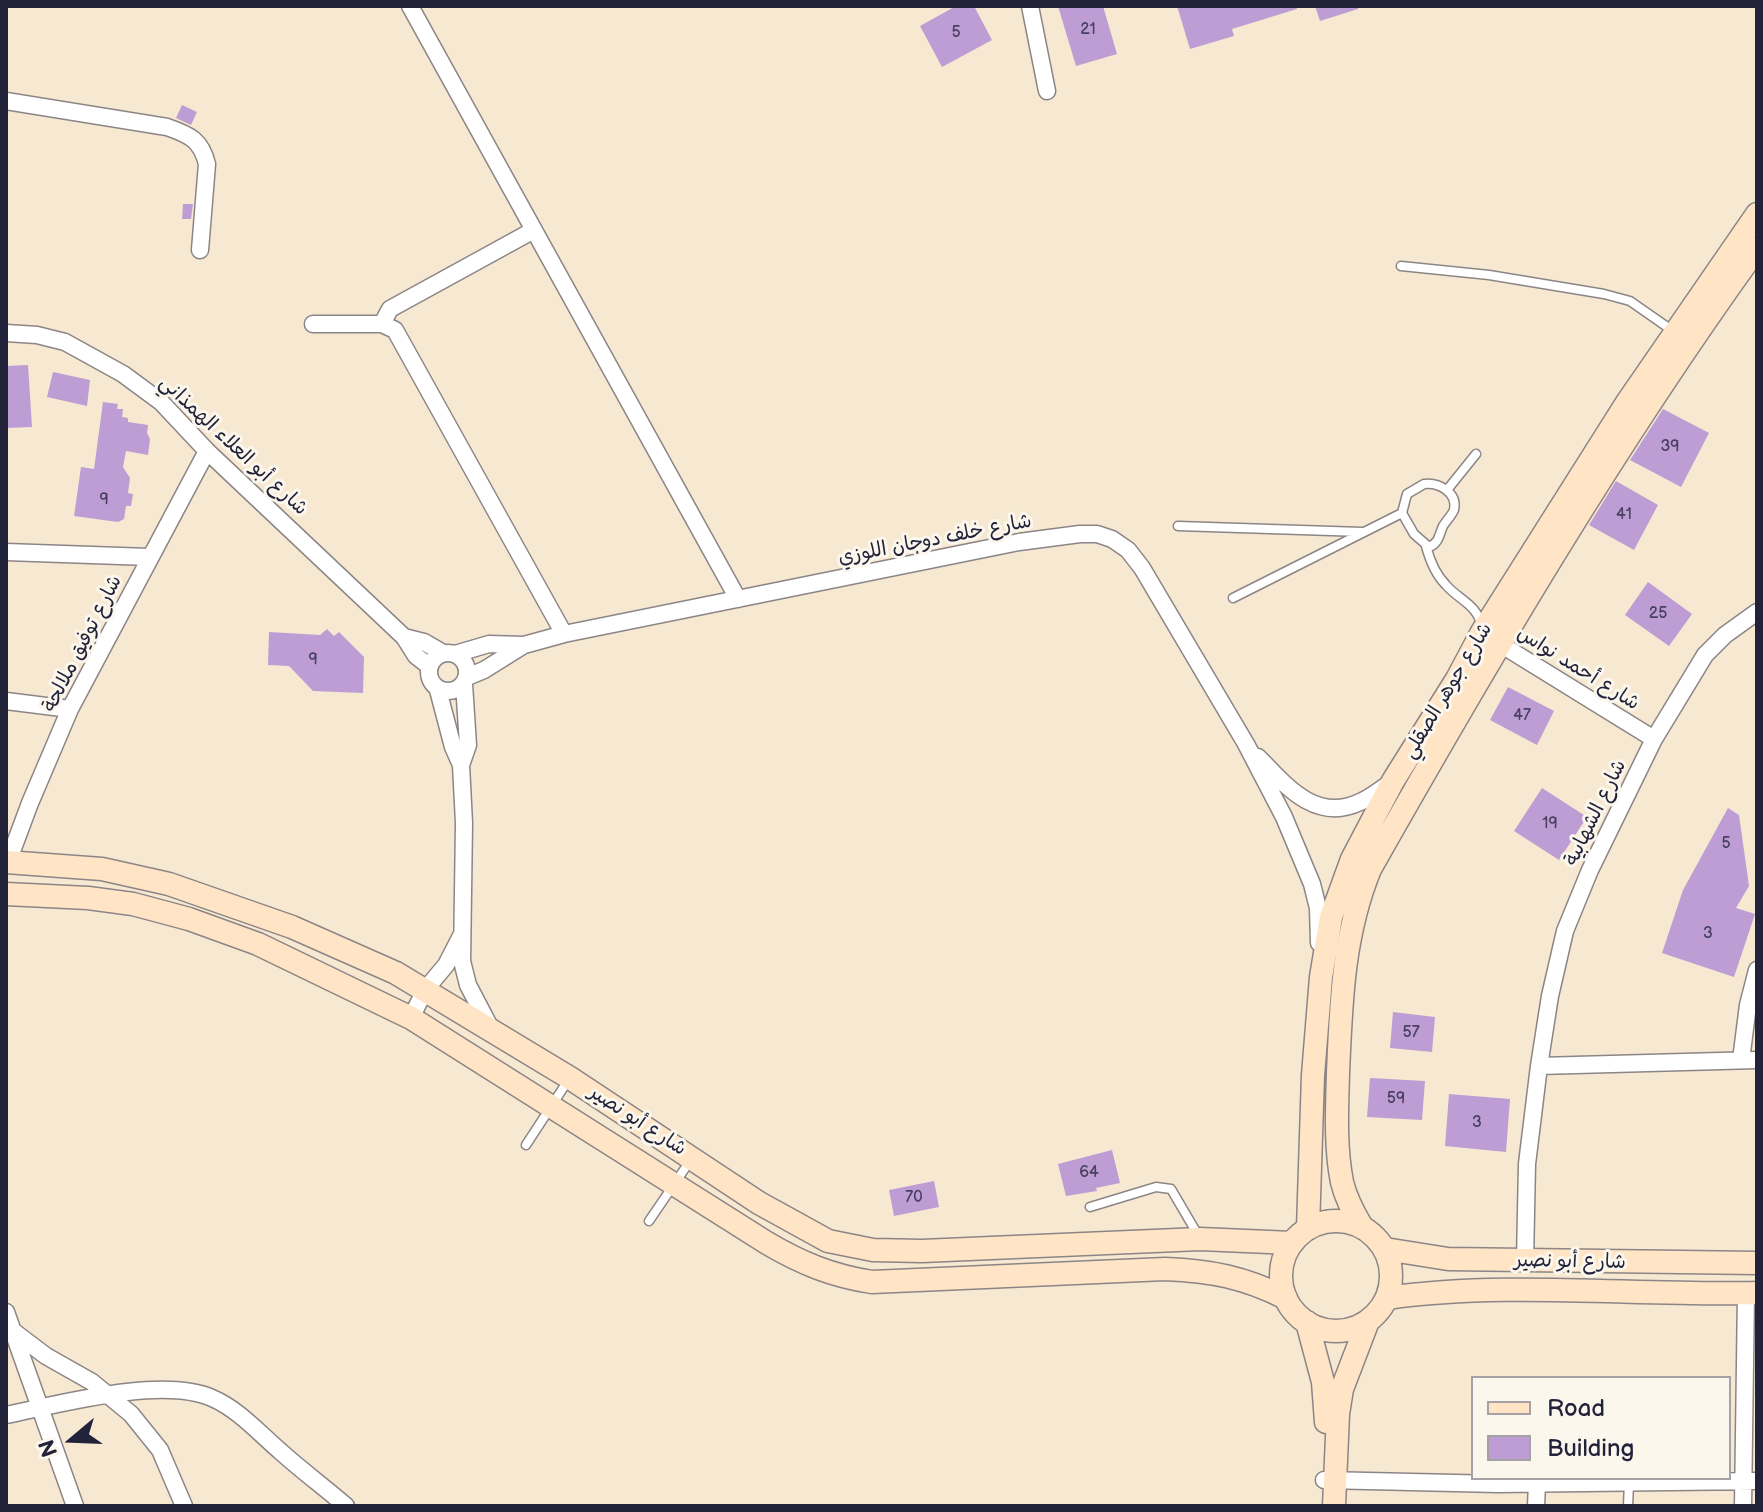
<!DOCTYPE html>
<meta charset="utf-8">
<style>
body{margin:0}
#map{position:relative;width:1763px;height:1512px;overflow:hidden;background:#f7e8d2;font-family:"Balsamiq Sans",sans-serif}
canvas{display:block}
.frame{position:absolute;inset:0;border:8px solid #22223b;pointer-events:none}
.legend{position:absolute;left:1471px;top:1376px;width:260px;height:104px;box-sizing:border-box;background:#fbf7ec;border:2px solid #a4a2a5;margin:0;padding:10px 14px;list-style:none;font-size:24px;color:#22223b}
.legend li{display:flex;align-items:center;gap:16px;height:40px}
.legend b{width:40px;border:2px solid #a4a2a5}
.north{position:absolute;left:32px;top:1400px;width:80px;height:80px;-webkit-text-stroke:6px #fbf7ec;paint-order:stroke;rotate:251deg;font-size:22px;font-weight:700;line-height:32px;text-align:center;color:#22223b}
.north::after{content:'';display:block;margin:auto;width:28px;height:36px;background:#22223b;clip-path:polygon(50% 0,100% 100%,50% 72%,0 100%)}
</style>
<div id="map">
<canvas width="1763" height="1512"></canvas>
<div class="frame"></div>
<ul class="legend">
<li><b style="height:10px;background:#ffe4c6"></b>Road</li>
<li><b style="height:22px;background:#bd9dd4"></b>Building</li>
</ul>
<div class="north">N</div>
</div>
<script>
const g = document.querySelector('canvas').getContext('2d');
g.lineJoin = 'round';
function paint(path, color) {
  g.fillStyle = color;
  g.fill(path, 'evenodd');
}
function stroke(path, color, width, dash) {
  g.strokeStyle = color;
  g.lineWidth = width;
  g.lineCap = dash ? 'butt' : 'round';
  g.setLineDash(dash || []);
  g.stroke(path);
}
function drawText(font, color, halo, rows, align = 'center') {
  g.font = font + ' "Balsamiq Sans","Playpen Sans Arabic",sans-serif';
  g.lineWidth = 6;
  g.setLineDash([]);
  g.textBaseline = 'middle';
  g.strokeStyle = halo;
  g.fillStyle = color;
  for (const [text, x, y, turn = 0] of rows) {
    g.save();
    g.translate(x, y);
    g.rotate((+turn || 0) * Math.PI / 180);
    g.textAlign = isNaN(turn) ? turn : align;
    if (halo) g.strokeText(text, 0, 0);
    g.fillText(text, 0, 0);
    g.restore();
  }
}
paint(new Path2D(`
 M956,6H974L992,40L942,67L920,26Z
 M1058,6H1103L1117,54L1076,66Z
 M1177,6H1296L1297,9L1232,29L1234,36L1190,49Z
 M1315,6H1358V9L1320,21Z
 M182,105L197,112L191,125L176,118Z
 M183,204H193L191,219H182Z
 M28,365L32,427L6,428V366Z
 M53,372L90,380L87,406L47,397Z
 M103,402L118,404L117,409H123L122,417L128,418V422L148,425L147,433L150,439L148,455L126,451L123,467L130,478L128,493L133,494L131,506H126L124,519L118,522L74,516L81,467L94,469Z
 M1663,409L1709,433L1681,487L1630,460Z
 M1616,481L1658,505L1634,550L1589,525Z
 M1648,582L1692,614L1669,646L1625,615Z
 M327,629L334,636L339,632L364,657L363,693L313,691L289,666L268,665L269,632L320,635Z
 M1508,687L1554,711L1537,745L1490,720Z
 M1542,788L1587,817L1559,860L1514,831Z
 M1728,808L1739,815L1749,886L1736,908L1755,914L1734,977L1662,953L1683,890Z
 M1393,1012L1435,1017L1432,1052L1390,1048Z
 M1370,1078L1425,1081L1422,1120L1367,1117Z
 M1449,1094L1510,1099L1506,1152L1445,1146Z
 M1112,1150L1120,1183L1096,1188L1097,1191L1066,1196L1058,1164Z
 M934,1181L939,1207L894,1216L889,1190Z`), '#bd9dd4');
const lane = new Path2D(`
 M1401,266L1489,275L1604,294L1630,301L1673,331
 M1424,484C1438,482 1458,492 1454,510C1452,515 1446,521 1443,526C1439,535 1439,543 1429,547L1414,534L1402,513L1407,494Z
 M1447,490L1476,454
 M1178,526L1362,532
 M1426,546C1430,561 1435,574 1446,585C1460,601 1477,604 1482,627
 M1233,598L1402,513
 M526,1145L569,1079
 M1090,1207L1156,1187L1171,1189L1198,1235
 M649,1221L690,1161
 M1628,1506L1629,1483`);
const street = new Path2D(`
 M410,6L738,599
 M1030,6L1047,91
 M6,101L167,127C190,135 201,140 207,164L200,250
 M313,324H382L395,330L564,634
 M382,324L390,309L534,230
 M6,333L37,335L65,342L123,374L161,402L207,451L404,637L416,656L429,666
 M6,552L149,557
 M404,637L424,642L443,653
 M1492,639L1654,739
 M429 672a19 19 0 1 1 38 0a19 19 0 1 1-38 0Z
 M455,654L489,644L524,645
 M467,677L484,670L524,645L564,634L1019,542L1080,534H1097L1112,539L1128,550L1142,568L1246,744L1284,817L1312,884L1318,908L1319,943
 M464,684L468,745L461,765L464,823L462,961L468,985L491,1029
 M438,690L453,747L461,765
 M6,701L70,709
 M1258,757C1286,786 1316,823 1360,802C1372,797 1382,788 1393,781
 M8,862L30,803L70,709L207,451
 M411,1018L425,990L446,965L461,936
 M1741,1060L1748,1005L1757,970
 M1539,1066L1757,1060
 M1525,1261L1527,1164L1539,1066L1550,996L1565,931L1590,870L1654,739L1705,655L1725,635L1757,612
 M6,1312L75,1506
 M13,1331L46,1356L92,1382L131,1414L160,1450L184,1506
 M6,1415C60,1404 162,1376 212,1398C238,1409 259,1433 280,1451C301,1470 324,1487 346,1506
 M1324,1480L1498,1484L1757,1481
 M1536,1506L1537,1484
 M1743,1506L1746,1293`);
const secondary = new Path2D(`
 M6,862L102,869L169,884L292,927L396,973L570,1078L759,1203L828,1241L873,1250L922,1251L1200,1239L1292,1243
 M6,894L88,898L133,904L189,919L258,944L411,1018L767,1243C801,1263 832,1276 872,1282L1165,1269C1212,1271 1243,1277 1286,1298
 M1281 1276a55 55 0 1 1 110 0a55 55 0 1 1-110 0Z
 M1362,1227C1353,1212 1346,1199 1342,1182C1335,1147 1337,1109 1338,1073C1341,1002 1343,935 1370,869C1490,657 1614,446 1757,248
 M1308,1228L1313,1075L1321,977L1331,917L1352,859L1393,781L1457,679L1482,632L1628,401L1757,214
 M1385,1249L1448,1259L1757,1263
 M1387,1298C1510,1281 1633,1296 1757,1293
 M1307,1322L1323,1382L1326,1422
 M1334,1506L1338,1414L1342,1389L1368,1321`);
stroke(lane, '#8c8586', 11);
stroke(street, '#8c8586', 19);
stroke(secondary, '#8c8586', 25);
stroke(lane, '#fff', 8);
stroke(street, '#fff', 16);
stroke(secondary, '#ffe4c6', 22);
drawText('16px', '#494161', null, [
 ["21",1088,30],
 ["5",956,33],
 ["39",1670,447],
 ["9",104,500],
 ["41",1624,515],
 ["25",1658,614],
 ["9",313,660],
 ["47",1522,716],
 ["19",1550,824],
 ["5",1726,844],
 ["3",1708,934],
 ["57",1411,1033],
 ["59",1396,1099],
 ["3",1477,1123],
 ["64",1089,1173],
 ["70",914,1198]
]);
drawText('20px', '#22223b', '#fbf7ec', [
 ["شارع أبو العلاء الهمذاني",233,446,43],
 ["شارع خلف دوجان اللوزي",935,540,-11],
 ["شارع توفيق ملالحة",83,644,-63],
 ["شارع أحمد نواس",1578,669,32],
 ["شارع جوهر الصقلي",1448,691,-59],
 ["شارع الشهابية",1596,813,-64],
 ["شارع أبو نصير",637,1121,33],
 ["شارع أبو نصير",1570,1262,1]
]);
</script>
